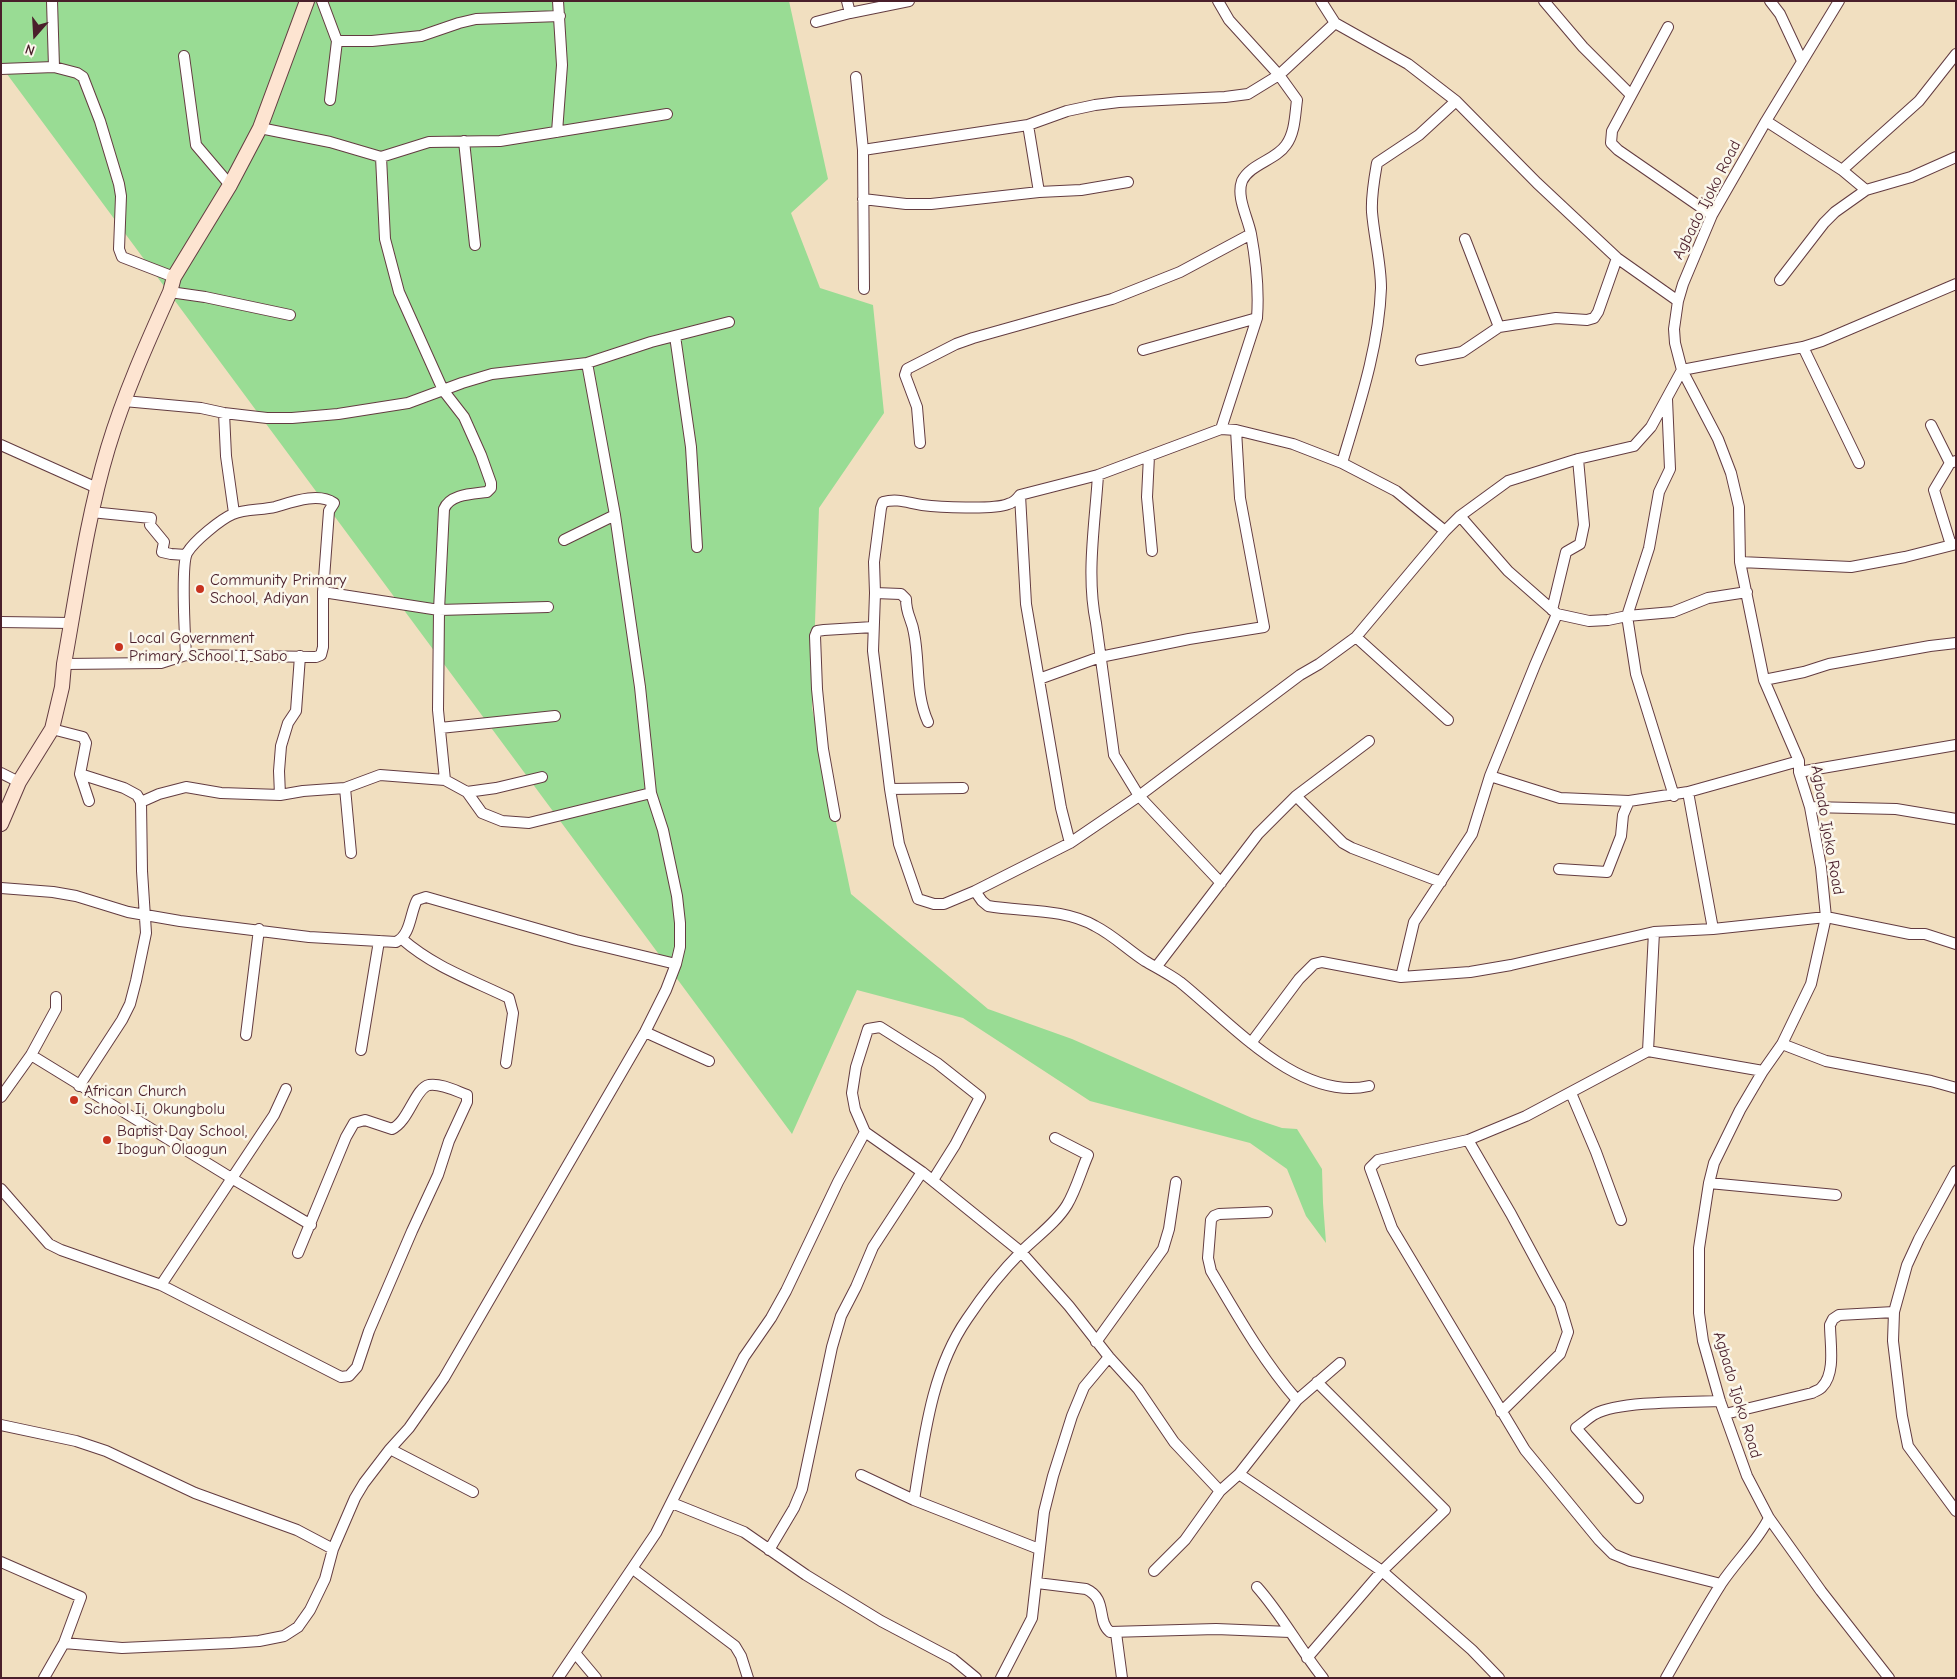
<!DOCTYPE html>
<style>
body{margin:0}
#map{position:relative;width:1957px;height:1679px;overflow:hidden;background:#f1dfc0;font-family:"Comic Neue",sans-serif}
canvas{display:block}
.frame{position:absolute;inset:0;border:2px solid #4a1f2b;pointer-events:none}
.north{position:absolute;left:10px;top:10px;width:50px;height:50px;-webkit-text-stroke:4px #fbf7ec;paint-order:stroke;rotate:199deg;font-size:14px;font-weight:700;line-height:20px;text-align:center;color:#4a1f2b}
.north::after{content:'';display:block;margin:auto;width:18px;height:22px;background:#4a1f2b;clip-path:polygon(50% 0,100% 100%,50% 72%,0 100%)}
</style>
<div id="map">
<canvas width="1957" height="1679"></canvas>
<div class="frame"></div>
<div class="north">N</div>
</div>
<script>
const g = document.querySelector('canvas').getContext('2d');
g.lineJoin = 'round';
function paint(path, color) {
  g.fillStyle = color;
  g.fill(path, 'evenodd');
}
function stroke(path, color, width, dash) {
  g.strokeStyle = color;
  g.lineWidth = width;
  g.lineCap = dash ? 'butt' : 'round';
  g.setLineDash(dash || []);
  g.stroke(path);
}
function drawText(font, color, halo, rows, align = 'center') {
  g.font = font + ' "Comic Neue",sans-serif';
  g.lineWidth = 5;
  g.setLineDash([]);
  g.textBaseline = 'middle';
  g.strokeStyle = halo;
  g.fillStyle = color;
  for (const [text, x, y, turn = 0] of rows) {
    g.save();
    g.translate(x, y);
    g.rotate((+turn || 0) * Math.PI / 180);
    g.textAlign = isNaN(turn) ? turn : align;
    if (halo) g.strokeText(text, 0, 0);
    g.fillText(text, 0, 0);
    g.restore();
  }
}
paint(new Path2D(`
 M1,1H789L828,179L791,213L820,288L873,305L884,413L819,508L812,708L851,894L988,1009L1072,1039L1252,1118L1282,1128L1297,1129L1322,1169L1323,1203L1326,1243L1306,1216L1287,1169L1250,1143L1090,1101L963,1018L857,990L792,1134L1,66Z`), '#99dc94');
const street = new Path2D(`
 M322,1L337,41L330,100
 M847,1L850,13
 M1218,1L1229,20L1279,75L1297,100C1295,115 1295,133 1286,145C1276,160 1250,164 1242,181C1236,197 1248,218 1251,234C1256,261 1259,291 1257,318L1221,429
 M1321,1L1335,23L1408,64L1456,101L1537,183L1617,258L1678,301
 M1544,1L1583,47L1631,95
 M1770,1L1780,14L1802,61
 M1839,1L1766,121L1712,215L1683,284L1678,301L1674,329L1675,343L1682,370L1718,439L1731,473L1739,507L1740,562L1764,680L1799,761V772L1810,807L1821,867L1826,917L1811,984L1782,1044L1763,1071L1740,1110L1714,1163L1709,1183L1699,1248V1313L1703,1341L1720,1401L1747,1476L1769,1518L1821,1591L1889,1678
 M816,22L850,13L909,1
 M1668,27L1612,131L1611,143L1618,150L1712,215
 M337,41H372L421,36L459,23L476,19L560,16
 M184,56L196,145L230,185
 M54,67L77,73L83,77L100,121L119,184L121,196L119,249L122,257L174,277
 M1,69L54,67L52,1
 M856,77L863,150L864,289
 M1766,121L1842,170L1866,190
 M1028,125L1039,192
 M260,128L330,142L381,157
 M557,132L562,65L558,1
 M464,141L475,245
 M863,150L1028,125L1067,111L1095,105L1119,102L1225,97L1248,94L1279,75L1335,23
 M1842,170L1919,101L1956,54
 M863,199L906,204H931L1039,192L1081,190L1128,182
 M1465,239L1499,327
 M1780,280L1824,223L1835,212L1866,190L1911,177L1956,157
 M170,292L205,297L290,315
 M675,336L691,447L697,547
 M1803,347L1859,463
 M1143,350L1257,318
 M1421,360L1462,352L1499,327L1556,318L1587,320L1594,318L1598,312L1617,258
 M1667,399L1670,469L1659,492L1649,548L1627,616L1636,674L1674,796
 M124,401L201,408L224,413L267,418H292L338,414L408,403L462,383L492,374L587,363L651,342L729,322
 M224,413L226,456L234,513
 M1931,425L1950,463
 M920,443L917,407L905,375L907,369L956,344L973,338L1112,299L1180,272L1251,234
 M1,445L97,488
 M1149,456L1147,497L1152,551
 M1342,463C1359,406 1379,347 1381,288C1381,263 1374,237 1372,212C1371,196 1374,180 1377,163L1419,135L1456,101
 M1098,475C1095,524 1086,575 1096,623L1114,755L1139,796L1221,883
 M1020,495L1026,604L1061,808L1070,843
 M91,512L151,518L150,525L164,542L162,552L171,554L186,555
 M1460,516L1508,571L1557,614L1589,621L1608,620L1627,616L1673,612L1708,598L1747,592
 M1445,531L1396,491L1342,463L1293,444L1236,430L1221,429L1098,475L1020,495C1017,499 1013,503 1008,504C994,510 938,507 922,505C908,503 898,498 883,502L881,508L874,562L875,593L873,651L890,789L899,844L918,899L934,904H944L975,891L1070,843L1139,796L1300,675L1319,664L1356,637L1445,531L1460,516L1508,481L1578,459L1634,446L1651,427L1682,370L1803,347L1822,341L1956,284
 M564,540L615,515
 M1951,545L1934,490L1950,463L1956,461
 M1740,562L1851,567L1905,557L1956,544
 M323,592L439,610L548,607
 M875,593L901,594L906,599C906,615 912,619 914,633C920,663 915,693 928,722
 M1552,610L1566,552L1580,544L1584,525L1578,459
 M1,622L71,623
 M1356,637L1448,720
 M64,664L161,663L186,655L316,657L321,655L323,647V592L329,511L334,503C318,492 292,502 275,507C263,510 244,509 233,514C221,519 194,541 187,553C181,565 185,638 186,655
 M1039,679L1100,657L1189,639L1264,627L1240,498L1236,430
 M1764,680L1804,672L1829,664L1930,646L1956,643
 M440,728L555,716
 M52,729L83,737L86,743L80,774L89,801
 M1799,772L1956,745
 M1,773L19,782
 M1490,776L1560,798L1629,801L1688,792L1799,761
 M345,788L351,853
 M890,789L963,788
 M467,792L496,788L542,777
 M1688,792L1713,929
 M651,793L529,823L502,821L482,813L467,792L445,780L438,710L439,610L444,509C450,494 472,494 487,492L491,488V483L481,455L464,417L443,390L399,292L385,239L381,157L429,142L500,141L667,114
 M280,795L279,771L281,746L288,723L296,711L300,656
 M1296,796L1343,843L1352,848L1441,882
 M141,802L159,794L186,787L221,793L280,795L303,791L345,788L380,775L445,780
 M1810,807L1896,809L1956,819
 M835,816L823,749L817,689L815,636L817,631L824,630L873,627
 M1559,869L1607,872L1621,836L1623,815L1629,801
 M1,888L53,892L76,896L128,912L180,921L309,937L396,942C411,935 410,913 417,900L426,897L576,940L676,964
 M975,891L982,901L988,906C1023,912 1063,908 1095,926C1113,935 1128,950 1145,961C1157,968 1169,974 1180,982C1230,1022 1299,1102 1369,1086
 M402,939C434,967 472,980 509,998L513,1013L506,1063
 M1157,966L1258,834L1296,796L1369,741
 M1401,977L1414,922L1472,834L1490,776L1535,665L1557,614
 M645,1032L709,1061
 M246,1035L259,929
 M1251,1043L1299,979L1314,964L1322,962L1401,977L1470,972L1511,965L1654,932L1713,929L1826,917L1910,934H1925L1956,944
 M1782,1044L1826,1061L1931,1081L1956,1088
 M361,1050L379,941
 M1648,1051L1654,932
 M31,1055L233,1179L311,1225
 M79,1086L122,1020L130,1004L136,981L146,933L142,871L141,802L137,795L124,788L80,774
 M1571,1093L1596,1152L1621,1220
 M1,1097L31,1055L56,1009V997
 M1468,1140L1511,1214L1560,1305L1568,1332L1560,1354L1501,1412
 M1956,1171L1919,1239L1907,1265L1894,1312L1893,1341L1902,1416L1908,1446L1956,1511
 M933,1180L955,1145L980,1097L937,1063L880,1027L868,1029L856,1067L852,1093L855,1109L865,1132L922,1172L1021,1252L1069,1306L1109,1357L1138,1389L1174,1442L1220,1491L1239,1474L1382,1571L1472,1650L1499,1678
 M1709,1183L1836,1195
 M1,1189L49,1244L61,1250L161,1285L341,1377L349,1376L357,1367L369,1331L412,1231L438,1175L449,1141L467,1102V1095C456,1091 441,1083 429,1085C415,1088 409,1121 392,1129L365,1120L354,1123L346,1137L298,1253
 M1267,1212L1219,1214L1214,1216L1211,1220L1208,1258L1211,1271C1237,1315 1263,1361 1297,1400
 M161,1285L262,1133L274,1115L286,1089
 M1096,1342L1163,1249L1169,1229L1176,1182
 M1725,1414L1812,1393C1815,1391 1820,1390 1822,1387C1836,1373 1830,1343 1830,1325L1833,1319L1839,1315L1894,1312
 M1,1425L76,1441L106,1451L195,1493L297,1530L333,1549
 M390,1449L473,1492
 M1239,1474L1297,1400L1340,1363
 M861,1475L914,1500L1039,1549
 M1638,1498L1576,1428C1582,1424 1588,1418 1595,1414C1619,1401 1690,1402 1720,1401
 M914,1500C924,1439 931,1371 967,1319C983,1295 1002,1271 1022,1251C1037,1236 1056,1223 1067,1205C1076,1190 1081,1171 1088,1155L1055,1138
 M672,1503L744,1532L806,1575L881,1621L953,1659L976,1678
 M769,1550L794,1508L802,1489L832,1347L841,1316L856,1287L873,1247L922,1172
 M1,1562L81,1597L64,1643L44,1678
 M633,1569L735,1646L741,1656L748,1678
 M1154,1571L1185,1540L1220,1491
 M1037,1583L1086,1589C1108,1599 1096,1620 1110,1632L1216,1629L1290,1632
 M1721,1584L1630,1561L1613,1554L1599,1540L1525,1450L1392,1228L1370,1168L1378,1160L1468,1140L1526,1116L1648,1051L1763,1071
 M1257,1587C1282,1615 1299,1648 1323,1678
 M1116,1633L1122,1678
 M64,1643L122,1648L231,1643L259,1641L284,1636L298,1627L310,1610L325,1579L333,1549L355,1498L364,1483L390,1449L409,1428L444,1378L645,1032L666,990L676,964L680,947V923L677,896L663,830L651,793L640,687L615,515L587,363
 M575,1653L596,1678
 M1307,1658L1382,1571L1445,1510L1317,1382
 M558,1678L656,1533L744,1357L771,1318L786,1291L838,1182L865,1132
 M1001,1678L1032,1618L1044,1512L1053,1476L1072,1416L1084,1387L1109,1357
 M1666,1678C1684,1646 1702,1614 1721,1584C1737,1560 1757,1542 1769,1518`);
const secondary = new Path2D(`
 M1,824L19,782L52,729L62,687L64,664C77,592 87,518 108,448C124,395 147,343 170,292L174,277L230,185L260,128L307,1`);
stroke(street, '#633c41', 12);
stroke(secondary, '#633c41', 16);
stroke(street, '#fff', 10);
stroke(secondary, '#fde4d1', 14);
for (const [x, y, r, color] of [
 [200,589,5,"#c8321e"],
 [119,647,5,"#c8321e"],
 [74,1100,5,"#c8321e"],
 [107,1140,5,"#c8321e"]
]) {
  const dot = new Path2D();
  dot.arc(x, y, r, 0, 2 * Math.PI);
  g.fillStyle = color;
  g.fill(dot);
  stroke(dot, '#fbf7ec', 2);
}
drawText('16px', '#4a1f2b', '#fbf7ec', [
 ["Agbado Ijoko Road",1707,200,-63],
 ["Agbado Ijoko Road",1827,830,80],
 ["Agbado Ijoko Road",1737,1395,73]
]);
drawText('16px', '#4a1f2b', '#fbf7ec', [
 ["Community Primary",210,580],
 ["School, Adiyan",210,598],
 ["Local Government",129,638],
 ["Primary School I, Sabo",129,656],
 ["African Church",84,1091],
 ["School Ii, Okungbolu",84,1109],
 ["Baptist Day School,",117,1131],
 ["Ibogun Olaogun",117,1149]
], 'left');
</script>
